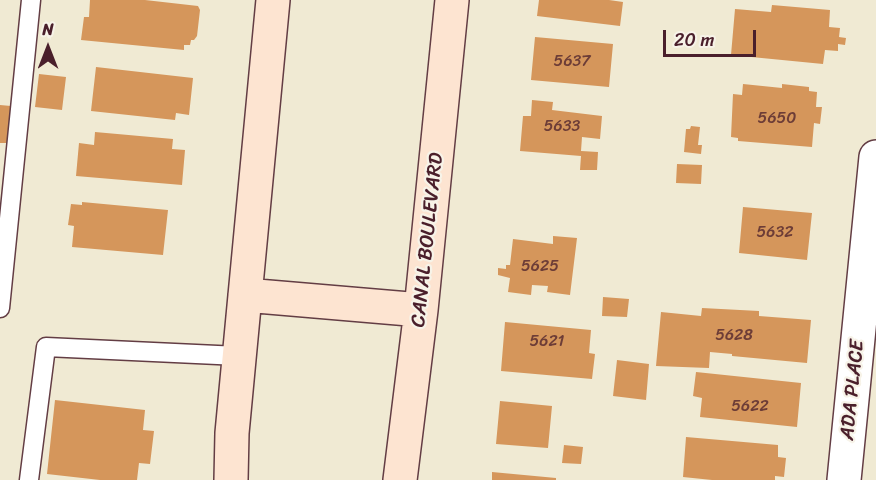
<!DOCTYPE html>
<style>
body{margin:0}
#map{position:relative;width:876px;height:480px;overflow:hidden;background:#f0ead3;font-family:Sriracha,sans-serif}
canvas{display:block}
.north{position:absolute;left:18px;top:18px;width:60px;height:60px;-webkit-text-stroke:4px #f7f3e8;paint-order:stroke;rotate:0deg;font-size:16px;font-weight:700;line-height:24px;text-align:center;color:#4a1f2b}
.north::after{content:'';display:block;margin:auto;width:21px;height:27px;background:#4a1f2b;clip-path:polygon(50% 0,100% 100%,50% 72%,0 100%)}
.scale{position:absolute;left:663px;top:30px;width:93px;height:27px;box-sizing:border-box;border:3px solid #4a1f2b;border-top:0;padding-left:8px;font-size:18px;line-height:21px;white-space:nowrap;color:#4a1f2b;-webkit-text-stroke:4px #f7f3e8;paint-order:stroke}
</style>
<div id="map">
<canvas width="876" height="480"></canvas>
<div class="north">N</div>
<div class="scale">20 m</div>
</div>
<script>
const g = document.querySelector('canvas').getContext('2d');
g.lineJoin = 'round';
function paint(path, color) {
  g.fillStyle = color;
  g.fill(path, 'evenodd');
}
function stroke(path, color, width, dash) {
  g.strokeStyle = color;
  g.lineWidth = width;
  g.lineCap = dash ? 'butt' : 'round';
  g.setLineDash(dash || []);
  g.stroke(path);
}
function drawText(font, color, halo, rows, align = 'center') {
  g.font = font + ' Sriracha,sans-serif';
  g.lineWidth = 4.5;
  g.setLineDash([]);
  g.textBaseline = 'middle';
  g.strokeStyle = halo;
  g.fillStyle = color;
  for (const [text, x, y, turn = 0] of rows) {
    g.save();
    g.translate(x, y);
    g.rotate((+turn || 0) * Math.PI / 180);
    g.textAlign = isNaN(turn) ? turn : align;
    if (halo) g.strokeText(text, 0, 0);
    g.fillText(text, 0, 0);
    g.restore();
  }
}
paint(new Path2D(`
 M90,0H145L198,6L200,10L197,36L194,40H191L190,45H184V50L81,40L84,17H89Z
 M539,0H609L623,2L620,26L537,16Z
 M772,5L830,10L829,27L840,28L839,37L846,38L845,45L838,44V51L825,50L823,64L731,55L735,9L771,12Z
 M535,37L613,44L609,87L531,80Z
 M96,67L193,78L189,115L176,113L175,120L91,111Z
 M39,74L66,77L62,110L35,107Z
 M743,84L782,88V84L809,87V91L817,92L816,107H822L820,124L814,123L812,147L738,141V138L731,137L733,94L742,95Z
 M532,100L553,102L552,110L602,116L600,139L582,137L581,151L598,152L597,170H580L581,156L520,151L523,116H531Z
 M0,105L11,106L8,143H0Z
 M691,126L700,127L698,145H702L701,154L684,152L686,129H690Z
 M95,132L173,139L172,149L185,150L182,185L76,176L79,143L94,145Z
 M677,164L702,165L701,184L676,183Z
 M82,202L168,210L163,255L72,247L74,226L68,225L71,204L82,205Z
 M743,207L812,213L807,260L739,253Z
 M553,236L577,238L570,295L547,292L548,286L532,285L531,295L508,292L510,278L498,275V268L506,269V265H510L513,239L553,244Z
 M603,297L629,299L627,317L602,316Z
 M702,308L759,311V316L811,320L807,363L732,356V354L710,352L709,368L656,366L661,312L701,316Z
 M505,322L591,330L589,353L595,354L592,379L501,371Z
 M617,360L649,364L646,400L613,396Z
 M696,372L801,383L797,427L700,417L702,398L693,396Z
 M55,400L145,410L143,430L154,431L150,464L139,463L137,480H100L47,474Z
 M500,401L552,406L548,448L496,444Z
 M686,437L778,445V457L786,458L784,477L775,476V480H712L683,477Z
 M564,445L583,447L581,464L562,463Z
 M492,472L556,478V480H492Z`), '#d5965b');
const lane = new Path2D(`
 M0,308L31,0
 M29,480L46,347L239,356`);
const street = new Path2D(`
 M844,480L876,157`);
const secondary = new Path2D(`
 M245,295L421,310
 M231,480L232,433L273,0
 M400,480L421,310L452,0`);
stroke(lane, '#633d44', 21);
stroke(street, '#633d44', 36);
stroke(secondary, '#633d44', 36);
stroke(lane, '#fff', 18);
stroke(street, '#fff', 33);
stroke(secondary, '#fde4d1', 33);
drawText('16px', '#6d3d37', null, [
 ["5637",572,62],
 ["5650",777,119],
 ["5633",562,127],
 ["5632",775,233],
 ["5625",540,267],
 ["5628",734,336],
 ["5621",547,342],
 ["5622",750,407]
]);
drawText('20px', '#4a1f2b', '#f7f3e8', [
 ["CANAL BOULEVARD",428,240,-84],
 ["ADA PLACE",853,390,-84]
]);
</script>
